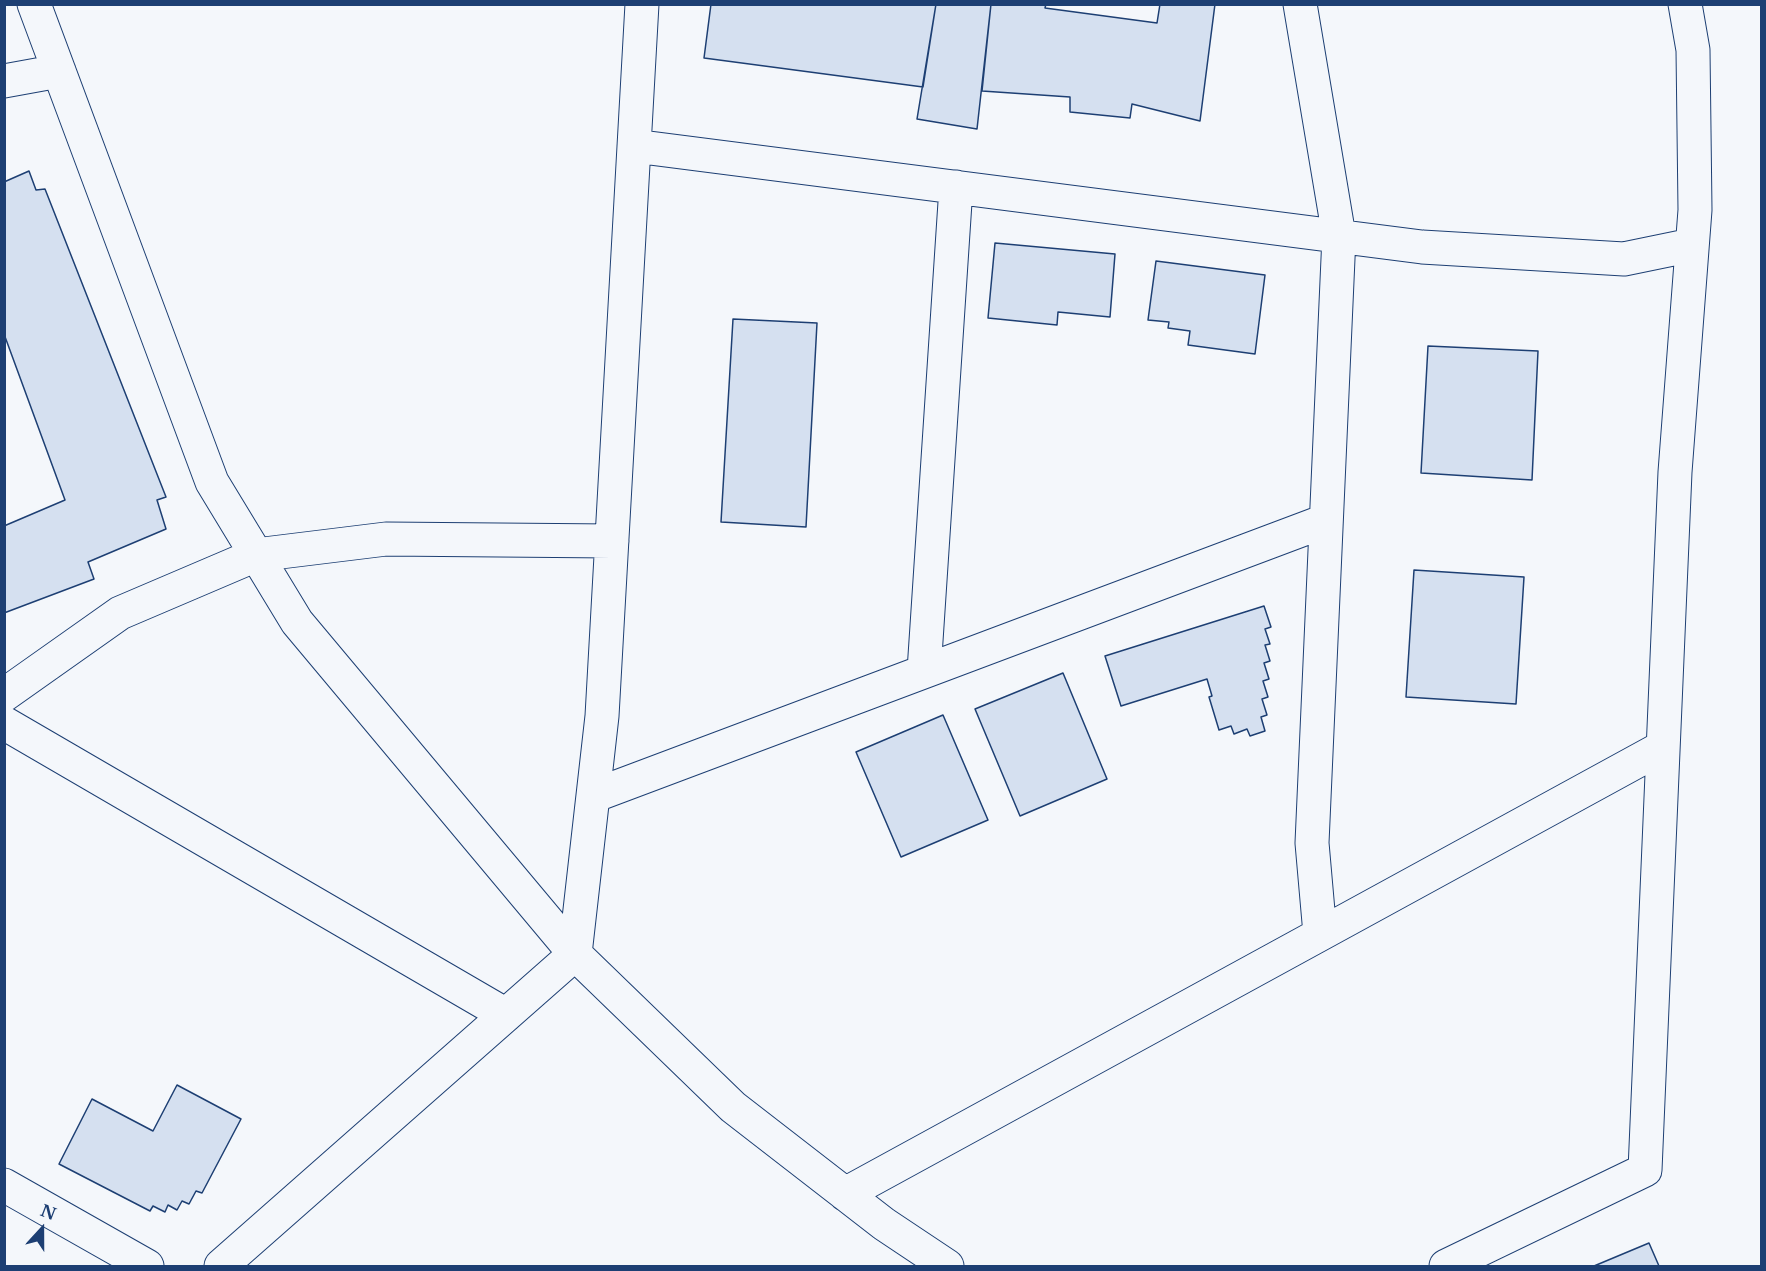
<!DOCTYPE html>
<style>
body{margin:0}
#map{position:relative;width:1766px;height:1271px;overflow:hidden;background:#f4f7fb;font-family:"Libre Baskerville",serif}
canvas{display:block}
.frame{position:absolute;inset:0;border:6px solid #1d3f73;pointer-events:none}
.north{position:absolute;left:12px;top:1199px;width:60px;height:60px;-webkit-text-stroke:4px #f4f7fb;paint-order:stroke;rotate:21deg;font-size:16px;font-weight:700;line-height:24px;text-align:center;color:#1d3f73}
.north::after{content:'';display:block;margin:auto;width:21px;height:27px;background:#1d3f73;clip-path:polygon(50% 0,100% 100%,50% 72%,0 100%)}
</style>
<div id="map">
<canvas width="1766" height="1271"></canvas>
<div class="frame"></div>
<div class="north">N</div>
</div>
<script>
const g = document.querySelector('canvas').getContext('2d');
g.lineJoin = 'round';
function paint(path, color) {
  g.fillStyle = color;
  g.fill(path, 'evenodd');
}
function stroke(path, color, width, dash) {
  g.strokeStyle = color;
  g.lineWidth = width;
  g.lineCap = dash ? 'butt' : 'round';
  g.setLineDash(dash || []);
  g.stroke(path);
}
const building = new Path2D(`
 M711,4H936L923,87L704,58Z
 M936,4H991L977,129L917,119Z
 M991,4H1046L1045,8L1157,23L1160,4H1215L1200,121L1132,104L1130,118L1070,112V97L982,91Z
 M29,171L36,190L45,189L166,497L157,500L166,529L88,562L94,579L4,613V526L65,500L4,334V182Z
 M995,243L1115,254L1110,317L1058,312L1057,325L988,318Z
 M1156,261L1265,275L1255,354L1188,345L1190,331L1168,328L1169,322L1148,320Z
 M733,319L817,323L806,527L721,522Z
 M1428,346L1538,351L1532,480L1421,473Z
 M1414,570L1524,577L1516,704L1406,697Z
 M1264,606L1271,627L1265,629L1270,644L1265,645L1270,661L1264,663L1269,679L1263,681L1268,697L1262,699L1267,715L1261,717L1265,731L1250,736L1247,729L1234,734L1231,726L1219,730L1209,697L1212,696L1207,679L1121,706L1105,656Z
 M1063,673L1107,779L1020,816L975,709Z
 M943,715L988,820L901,857L856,752Z
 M177,1085L241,1119L202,1193L196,1191L189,1204L182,1201L177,1210L168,1205L165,1212L153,1206L150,1211L59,1164L92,1099L153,1131Z
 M1649,1243L1659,1266H1594Z`);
paint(building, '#d5e0f0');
stroke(building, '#1d3f73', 1.5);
const minor = new Path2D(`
 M34,4L212,482L297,622L575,954L733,1107L884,1224L947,1266
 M1300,4L1339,236L1312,843L1320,934
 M4,81L59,71
 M634,146L1422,247L1624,259L1692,245
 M924,671L956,187
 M4,695L120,613L256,555L386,539L612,541
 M4,723L506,1015
 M593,796L1325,521
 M4,1185L147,1266
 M845,1194L1663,747
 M221,1266L575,954L602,716L642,4
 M1446,1266L1645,1170L1675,472L1695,210L1693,50L1685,4`);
stroke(minor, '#1d3f73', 35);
stroke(minor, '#f4f7fb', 33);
</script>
